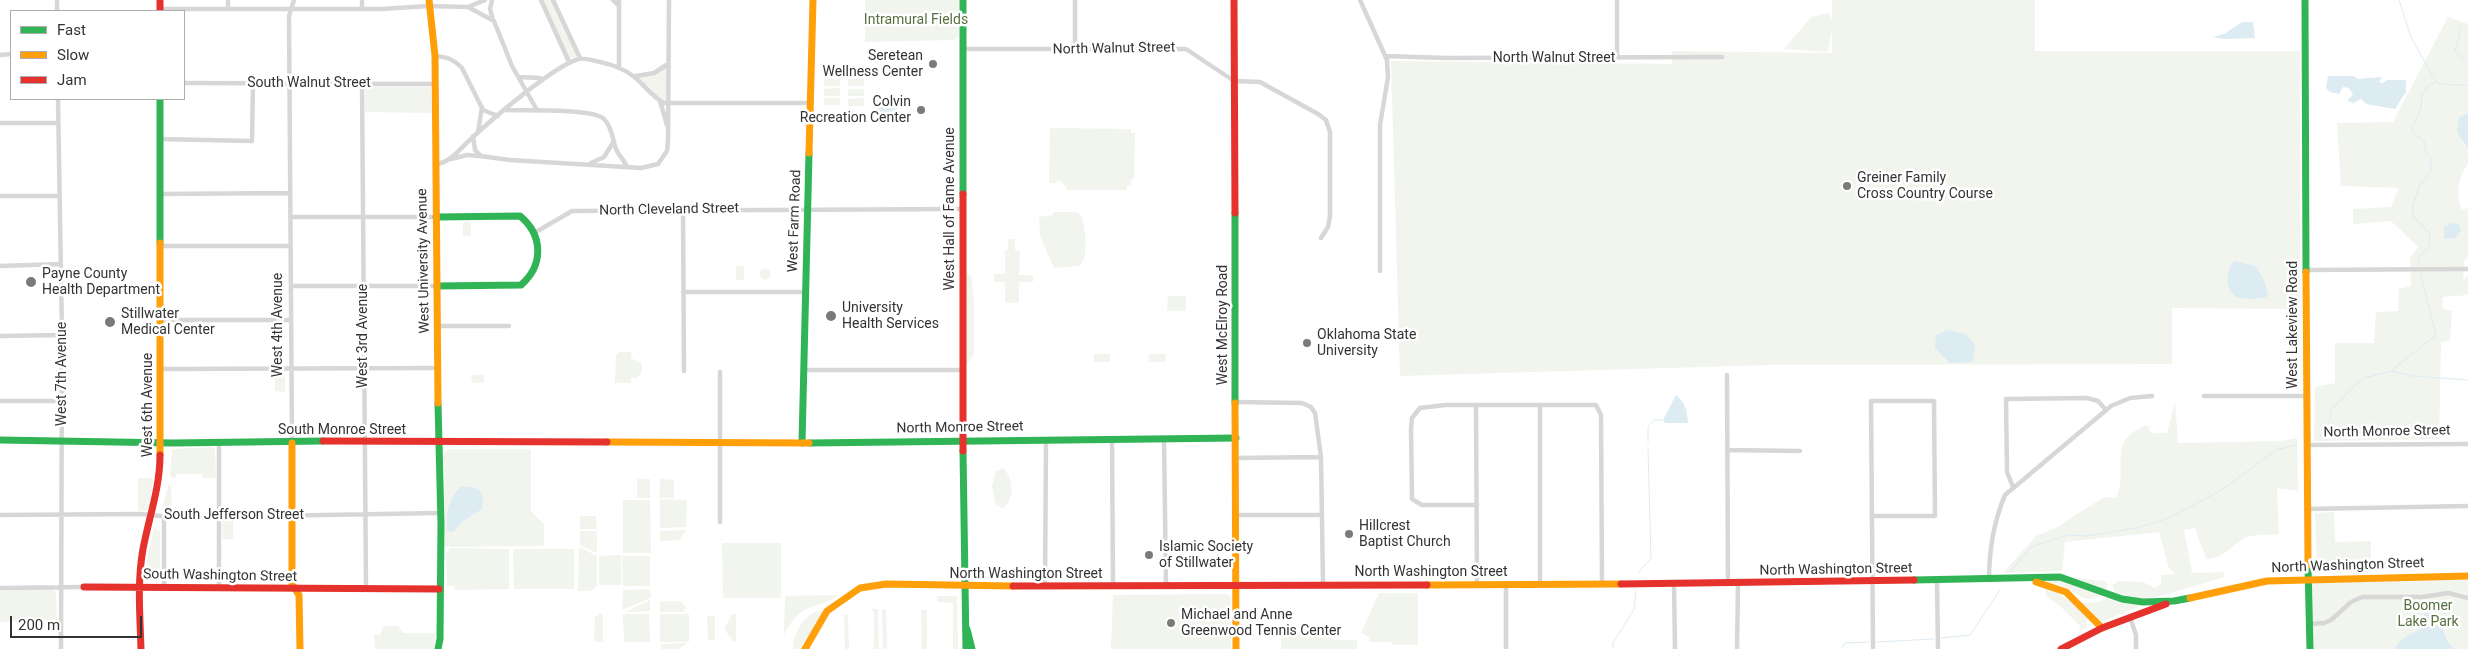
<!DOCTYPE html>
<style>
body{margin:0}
#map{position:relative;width:2468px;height:649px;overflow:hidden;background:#fff;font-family:Roboto,sans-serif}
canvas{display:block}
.legend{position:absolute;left:10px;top:10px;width:175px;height:90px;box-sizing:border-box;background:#fff;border:1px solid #adadad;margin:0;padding:6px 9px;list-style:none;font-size:15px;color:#333}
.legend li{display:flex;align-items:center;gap:10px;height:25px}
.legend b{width:25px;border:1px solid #adadad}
.scale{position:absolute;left:10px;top:616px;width:132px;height:22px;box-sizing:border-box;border:2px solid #333;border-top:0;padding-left:6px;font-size:15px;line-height:18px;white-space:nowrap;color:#333;-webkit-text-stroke:4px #fff;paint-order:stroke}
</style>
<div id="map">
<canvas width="2468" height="649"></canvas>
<ul class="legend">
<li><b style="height:6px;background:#30b455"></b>Fast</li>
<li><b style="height:6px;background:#ff9f0a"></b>Slow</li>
<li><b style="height:6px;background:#e5322d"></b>Jam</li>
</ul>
<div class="scale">200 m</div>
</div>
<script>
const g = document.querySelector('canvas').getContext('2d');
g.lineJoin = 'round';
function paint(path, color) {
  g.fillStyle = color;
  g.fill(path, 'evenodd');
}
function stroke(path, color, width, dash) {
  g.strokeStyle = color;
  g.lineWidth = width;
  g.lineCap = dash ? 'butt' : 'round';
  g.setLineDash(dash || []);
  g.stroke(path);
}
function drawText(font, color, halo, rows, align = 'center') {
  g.font = font + ' Roboto,sans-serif';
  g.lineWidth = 5;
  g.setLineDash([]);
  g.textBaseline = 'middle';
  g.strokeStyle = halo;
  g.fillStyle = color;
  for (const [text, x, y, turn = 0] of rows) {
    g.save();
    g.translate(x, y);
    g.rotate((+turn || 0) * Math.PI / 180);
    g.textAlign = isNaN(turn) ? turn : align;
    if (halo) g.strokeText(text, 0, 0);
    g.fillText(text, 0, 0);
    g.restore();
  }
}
paint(new Path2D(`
 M542,0H552L577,54L575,58H569Z
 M865,0H959V37L954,40L865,42Z
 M1832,0H2035V51H2300V309L2172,308V364L1770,365L1400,376L1391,61L1672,64V51L1832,53V31L1828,52L1784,49L1811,17L1829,13L1832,20Z
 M2448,17L2468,24V164C2457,179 2457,193 2461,210L2468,208V257L2464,261L2463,280L2468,275V295L2443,297L2442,308L2452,311L2450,341L2441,342L2439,439L2314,441L2315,387L2335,383V343H2374L2376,312L2398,311L2399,289L2411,286L2410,258L2418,247L2391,221L2353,224V209L2391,207L2399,188L2341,186L2337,123L2393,122Z
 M668,64L669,103H664L635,76H646Z
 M824,69H840V76L824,77Z
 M848,70H864V76H848Z
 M824,79H840V86H824Z
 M848,79H864V86H848Z
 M367,86L431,87L432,113L365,112V89Z
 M840,88V96H824V89Z
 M848,89H864V96H848Z
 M824,98H840V105H824Z
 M864,98V106H848V99Z
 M1050,128L1131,129V133H1135L1134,179H1131V185L1127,186V190H1066V187L1059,180L1055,183H1049Z
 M792,183H802V197L792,198Z
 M1053,212H1077L1082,216C1085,228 1089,256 1080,266L1054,268L1040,236L1039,217L1053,215Z
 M463,222H471V236H463Z
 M1008,239H1015V250L1020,251L1019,275H1033V282H1019V303H1005V282H994V274H1005V251L1008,250Z
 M736,266H744V280H736Z
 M759.5 274a5.5 5.5 0 1 1 11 0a5.5 5.5 0 1 1-11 0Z
 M963,271L971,276L974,300V355L962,370Z
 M1168,296H1186V311H1167Z
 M420,306H430L431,325H420Z
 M620,352H631V358L642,364V372L636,378L631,377V383H615L616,355Z
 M1094,354H1110V362H1094Z
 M1149,354H1166L1165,362H1149Z
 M275,374H285V392L275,391Z
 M471,375H484V383H472Z
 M2175,402L2178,443L2282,441L2297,438L2298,491L2277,488L2279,534C2269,535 2251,534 2243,539C2229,548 2224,558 2206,559L2195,528L2184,530L2192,573L2224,572L2225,577L2157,597L2141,598L2116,594L2112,586L2118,581L2143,582L2155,588L2161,584V575L2176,574L2169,569L2159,532L2065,542L2062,571L2003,573L2036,536L2054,529L2104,497L2116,498C2131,468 2103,442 2147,425L2151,433H2167Z
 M212,447L215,449L216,478H203L201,474H177L176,478L170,477L172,449Z
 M448,449H531V511L544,524V546L445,547L444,453Z
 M1003,468C1014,479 1015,498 1003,509L995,504L992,487L995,472Z
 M138,478H152L153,481L149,506L146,511L138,510Z
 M637,479H650V498H637Z
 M660,479L674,480V498H659Z
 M169,484L171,486L172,513L162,509Z
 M660,499L687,500L686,527L660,528Z
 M623,500H650L651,553H623Z
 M2334,512L2335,542L2371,541V572L2320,573L2317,570L2315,513Z
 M580,516H596L597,529H580Z
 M222,519H233V539H223Z
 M154,527L160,532V574L157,580L151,581L146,578L148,553Z
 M686,530L680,540L660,541V531Z
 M580,531H597V553L580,545Z
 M722,543H781V598H723Z
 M579,547L597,556V586L591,591H578Z
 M450,548L509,549V589L455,590L454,586H447L446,554Z
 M513,549H574V589H514Z
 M621,555V585H599V556Z
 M622,556H650V586H623Z
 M2468,577V649H2310L2309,579Z
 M2075,578L2105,581L2108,584L2106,590Z
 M2044,580L2065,581L2101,595C2086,606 2076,592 2063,586C2057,583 2049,583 2044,580Z
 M2045,588C2062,593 2076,604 2087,618L2086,628L2078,631L2081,627L2060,606L2046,596Z
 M53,589L56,592L57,620L0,622V590Z
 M650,589L651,598L622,610L623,590Z
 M1379,593H1418V645H1393L1392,642H1369L1370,637L1361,633Z
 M1226,594L1231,598V649H1111L1113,595Z
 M839,595C810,613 804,599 784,635L785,596Z
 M936,596H957L958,649H953V603L938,602Z
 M2107,597L2141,606L2101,622L2080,603L2099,602Z
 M650,600V611L626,612Z
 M660,601H681L686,608L683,612H660Z
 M871,609H878L879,649H872L874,648V612Z
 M882,609H886L887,649H883Z
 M921,610H927V649H922Z
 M822,611V615L802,649H793C793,633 804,612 822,611Z
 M599,613L603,614V642L594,641L595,616H598Z
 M623,614H649L650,642H624Z
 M660,614H689V642H660Z
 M732,614H736V641H733L724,629Z
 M845,615H848L849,649H845L844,618Z
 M707,616H715V640H708Z
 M383,626H398L403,633H435L434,649H375L374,634L380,635Z
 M1286,632L1322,633L1335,640H1357V649H1281V638Z
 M687,643L679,649H661V644Z`), '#f1f5ed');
paint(new Path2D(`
 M2242,22H2253L2255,38L2224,39L2213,37L2224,34Z
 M2328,76H2353L2358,79L2382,77L2379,82L2383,83L2387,80H2406V92L2395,109L2366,104L2361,99L2353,103L2347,100L2353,95L2349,88L2343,87L2339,94L2330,92L2326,88Z
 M877,97L888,104H897L898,120H893V110L891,115L886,118L875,110Z
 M2466,114H2468V148L2457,132L2459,117Z
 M2452,223L2459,224L2461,231L2455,238L2444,239V227Z
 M2234,261L2256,266L2264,280L2268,295L2264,298C2257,298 2247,300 2240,298C2224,294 2225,271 2234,261Z
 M1948,330L1966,334L1975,345L1973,362L1950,363L1935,348L1936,335Z
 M1676,395C1686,403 1687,411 1688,423H1665L1663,420Z
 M461,487H473L480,491L483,498L482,509L463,521L453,532L447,531C447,512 447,500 461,487Z
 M2430,612C2447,620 2440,640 2455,649H2394L2402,639L2419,630L2424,614Z`), '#ddebf3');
stroke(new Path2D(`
 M2399,0L2411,37L2436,82C2447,87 2456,83 2468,86
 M2461,30L2455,51L2468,63
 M2419,268L2418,258L2429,247L2430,234L2414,217L2412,209L2419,187L2431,171V158L2426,153L2424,141L2413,133L2412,128L2421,108L2422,94L2428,86L2436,82
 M2391,371L2412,376L2468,380
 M2320,437L2330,419L2331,410L2353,387L2365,378L2391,371L2436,335L2420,272
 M1648,442V427L1654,420H1663
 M2011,571L2031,547L2068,535L2087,536L2137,528L2166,519L2220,491L2276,450L2295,445
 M1638,573L1651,558L1648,448
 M2437,616L2442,608L2441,603
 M1941,638L1970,635L2000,590
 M1876,642L1934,639
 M1613,649V643L1634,609L1636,591
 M1841,649L1845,643L1869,642`), '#ddebf3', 1);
stroke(new Path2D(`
 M57,0V11
 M228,0V9
 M362,0V9
 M492,0L490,9L493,20
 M541,0L569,62
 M553,0L580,58
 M613,0L619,6
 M1075,0V50
 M1360,0L1387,60L1388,77L1380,125V271
 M1617,0V57
 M468,7L485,0
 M160,9H381L429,6L468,7L494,21L512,66L537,110
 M963,49H1186L1234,81L1260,82L1318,114L1326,120L1330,132V216L1328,227L1321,238
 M0,55L11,54
 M435,56C447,57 453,59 462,68L483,110L498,116
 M1386,56L1446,58L1722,57
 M619,68V0
 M636,76L654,73L668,64
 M519,77L540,78L541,81
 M184,83L435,84
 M362,83L366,588
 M58,99L62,335L61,649
 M660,101L667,125
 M506,110C523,111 594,108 604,119C613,128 612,141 617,151C620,157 625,161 627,167
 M0,123H58
 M478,132L482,107
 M473,136L475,150L480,155
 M160,139L252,141L253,83
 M451,159L467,155L480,156L510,160L641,168L658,164L667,151L668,141L669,0
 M591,163L604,157L614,141
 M436,164C451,163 461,147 472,138C492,119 555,65 579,59C584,57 613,65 619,68C640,76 648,95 664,103H811
 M160,194L290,193
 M0,196H60
 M683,210L684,371
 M290,217H436
 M536,232L572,211L963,209
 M160,246H290
 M0,266L61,264
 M2306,270L2468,269
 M291,286H437
 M683,292H805
 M161,320H291
 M437,326H509
 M0,336L62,335
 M161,369L438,368
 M804,370H962
 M720,372V522
 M1727,375L1728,584
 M2204,396H2305
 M0,401H61
 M1235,402L1302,403L1311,407L1315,413L1321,457L1323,585
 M1540,405V584
 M1476,406L1477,584
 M1112,440L1113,586
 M1164,440L1166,586
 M292,443L289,16L294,0
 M2306,445L2468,444
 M1729,450L1800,451
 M1236,458L1321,457
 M2013,487L2007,472L2006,399L2087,398L2098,401L2106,410
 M1477,505H1422L1412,499L1411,429L1412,418L1420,408L1445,405H1596L1601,415L1602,583
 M2306,509L2468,506
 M0,515L141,514L170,517H207L439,513
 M1237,515H1321
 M164,516V589
 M1872,516H1935L1934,401H1871L1873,649
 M1989,580C1989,552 1994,521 2005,495L2111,406L2130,398L2152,396
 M1937,581L1938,649
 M1674,583L1675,649
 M1506,584V649
 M1045,586L1046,440
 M0,588L84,587
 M219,589V443
 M2130,617L2136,635V649
 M2309,624L2324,623L2331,620L2351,602L2362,597H2422L2448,593L2468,598
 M1737,649L1738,584`), '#d7d7d7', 4.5);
stroke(new Path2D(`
 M963,0V194
 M2305,0L2306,272
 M160,99V243
 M1235,213V403
 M436,217L520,216C543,235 544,265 521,285L437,286
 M0,440L173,443L323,441
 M802,443L809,153
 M809,443L1236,438
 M963,451L966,649
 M2308,565L2310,649
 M1914,580L2060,577L2122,599L2143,602L2174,601L2190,598
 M967,629L972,649
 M438,649L440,639L441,524L438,403`), '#30b455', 7);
stroke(new Path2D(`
 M429,0L435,56L438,403
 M809,153L813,0
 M160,243V455
 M2306,272L2308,565
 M1235,403L1236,649
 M607,442L809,443
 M292,443V584L299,595L300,649
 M2036,582L2066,592L2102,628
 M1427,585L1621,584
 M2190,598L2267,581L2468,576
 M805,649L827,611L860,588L886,584L1013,586`), '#ff9f0a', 7);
stroke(new Path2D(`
 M160,0V11
 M1234,0L1235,213
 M963,194V451
 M323,441L607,442
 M1621,584L1914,580
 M1013,586L1427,585
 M84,587L439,589
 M141,649C140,616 137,582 143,549C149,517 160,488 160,455
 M2061,649L2102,628L2166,604`), '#e5322d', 7);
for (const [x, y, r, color] of [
 [933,64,5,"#7a7a7a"],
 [921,110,5,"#7a7a7a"],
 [1847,186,5,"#7a7a7a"],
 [31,282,6,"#7a7a7a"],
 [831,316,6,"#7a7a7a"],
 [110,322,6,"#7a7a7a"],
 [1307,343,5,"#7a7a7a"],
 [1349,534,5,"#7a7a7a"],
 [1149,555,5,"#7a7a7a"],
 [1171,623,5,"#7a7a7a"]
]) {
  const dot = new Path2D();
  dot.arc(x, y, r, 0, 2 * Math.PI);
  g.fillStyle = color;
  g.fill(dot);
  stroke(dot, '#fff', 2);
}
drawText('14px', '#56703f', '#fff', [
 ["Intramural Fields",916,20],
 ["Boomer",2428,606],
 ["Lake Park",2428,622]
]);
drawText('14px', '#333', '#fff', [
 ["North Walnut Street",1114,49,-1],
 ["North Walnut Street",1554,58],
 ["South Walnut Street",309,83],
 ["West Hall of Fame Avenue",950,209,-90],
 ["North Cleveland Street",669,210,-1],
 ["West Farm Road",795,221,-88],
 ["West University Avenue",424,261,-91],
 ["West 4th Avenue",278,325,-90],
 ["West McElroy Road",1223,325,-90],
 ["West Lakeview Road",2293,325,-90],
 ["West 3rd Avenue",363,336,-90],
 ["West 7th Avenue",62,374,-90],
 ["West 6th Avenue",148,405,-90],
 ["North Monroe Street",960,428,-1],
 ["South Monroe Street",342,430],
 ["North Monroe Street",2387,432,-1],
 ["South Jefferson Street",234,515],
 ["North Washington Street",2348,566,-2],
 ["North Washington Street",1836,570,-1],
 ["North Washington Street",1431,572],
 ["North Washington Street",1026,574],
 ["South Washington Street",220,576,1]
]);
drawText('14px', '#333', '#fff', [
 ["Seretean",923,56,"right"],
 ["Wellness Center",923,72,"right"],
 ["Colvin",911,102,"right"],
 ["Recreation Center",911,118,"right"],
 ["Greiner Family",1857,178],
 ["Cross Country Course",1857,194],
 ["Payne County",42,274],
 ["Health Department",42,290],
 ["University",842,308],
 ["Health Services",842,324],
 ["Stillwater",121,314],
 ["Medical Center",121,330],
 ["Oklahoma State",1317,335],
 ["University",1317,351],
 ["Hillcrest",1359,526],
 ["Baptist Church",1359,542],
 ["Islamic Society",1159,547],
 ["of Stillwater",1159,563],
 ["Michael and Anne",1181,615],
 ["Greenwood Tennis Center",1181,631]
], 'left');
</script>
